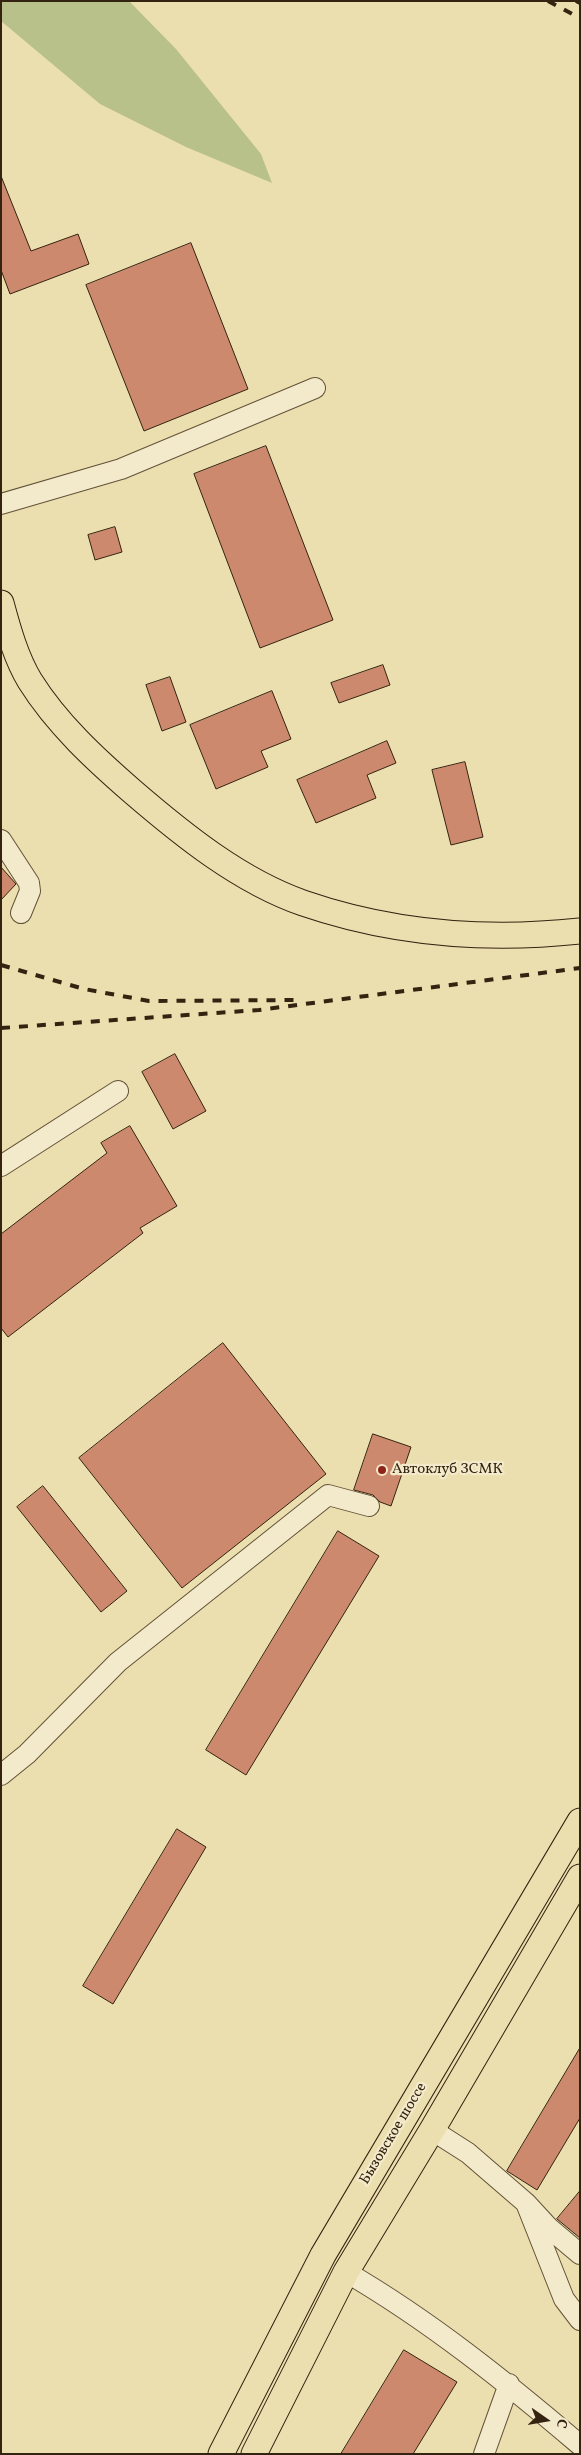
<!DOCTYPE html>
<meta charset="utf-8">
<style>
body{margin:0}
#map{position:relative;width:581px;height:2455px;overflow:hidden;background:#ecdfaf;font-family:Vollkorn,serif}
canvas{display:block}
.frame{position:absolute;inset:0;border:2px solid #342310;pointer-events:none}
.north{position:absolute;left:521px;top:2395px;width:50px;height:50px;-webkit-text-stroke:4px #f3eacb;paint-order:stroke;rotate:103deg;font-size:14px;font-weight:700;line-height:20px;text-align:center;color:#342310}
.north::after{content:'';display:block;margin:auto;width:18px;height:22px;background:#342310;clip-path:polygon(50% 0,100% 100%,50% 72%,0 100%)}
</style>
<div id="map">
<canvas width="581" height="2455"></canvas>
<div class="frame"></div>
<div class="north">С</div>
</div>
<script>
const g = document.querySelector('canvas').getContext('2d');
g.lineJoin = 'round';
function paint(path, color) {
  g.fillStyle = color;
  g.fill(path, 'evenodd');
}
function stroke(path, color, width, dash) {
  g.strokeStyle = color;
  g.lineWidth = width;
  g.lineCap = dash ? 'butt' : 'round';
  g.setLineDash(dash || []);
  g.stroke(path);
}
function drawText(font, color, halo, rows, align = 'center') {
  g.font = font + ' Vollkorn,serif';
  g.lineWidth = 4.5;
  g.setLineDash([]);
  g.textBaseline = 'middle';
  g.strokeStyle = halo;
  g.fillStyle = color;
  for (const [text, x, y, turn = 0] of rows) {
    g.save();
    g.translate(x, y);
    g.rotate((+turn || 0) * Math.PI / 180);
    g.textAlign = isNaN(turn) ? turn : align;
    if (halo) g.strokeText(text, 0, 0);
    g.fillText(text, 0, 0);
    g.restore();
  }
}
paint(new Path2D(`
 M1,1H129L176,49L261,154L272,183L186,147L100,104L1,21Z`), '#b9c18a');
const building = new Path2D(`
 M1,176L31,251L78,234L89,264L10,294L1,270Z
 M191,243L248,389L144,431L86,285Z
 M266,446L333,620L260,648L194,474Z
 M115,527L122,552L95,560L88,535Z
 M383,665L390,685L339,703L331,683Z
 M170,677L186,722L162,731L146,685Z
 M272,691L291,739L261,751L268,767L216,789L190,725Z
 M387,741L396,763L367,775L376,798L316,823L297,780Z
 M465,762L483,837L451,845L432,770Z
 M1,867L16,884L1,900Z
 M175,1054L206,1111L173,1129L142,1072Z
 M130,1126L177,1206L140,1228L143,1233L8,1337L1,1328V1234L107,1153L101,1143Z
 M223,1343L326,1474L182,1588L79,1458Z
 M373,1434L411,1447L391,1506L380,1502L373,1495L354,1490Z
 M43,1486L127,1591L101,1612L17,1507Z
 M338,1531L379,1556L246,1775L206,1750Z
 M177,1829L206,1847L113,2004L83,1986Z
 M580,2048V2118L537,2190L507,2171Z
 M580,2191V2238L557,2219Z
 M404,2350L457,2382L413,2454H341Z`);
paint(building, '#cc896d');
stroke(building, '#342310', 1);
const minor = new Path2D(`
 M1,504L121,469L315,388
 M1,840L29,883L30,891L21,913
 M1,1166L118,1091
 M1,1775L27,1754L118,1662L328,1495L369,1506
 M432,2130L468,2153L526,2203
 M580,2254L549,2228L526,2203L564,2299L580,2320
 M346,2272C430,2321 506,2382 580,2445
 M484,2454L509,2384`);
const major = new Path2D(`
 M1,603C8,629 16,658 30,681C57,724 95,759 133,792C183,835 240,881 303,903C393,934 486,941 580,931
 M221,2454L323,2255L580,1821
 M254,2454L346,2272L432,2130L580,1877`);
stroke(minor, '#625238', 22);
stroke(major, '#342310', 27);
stroke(minor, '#f3eacb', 20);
stroke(major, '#ecdfaf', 25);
stroke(new Path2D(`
 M548,1L580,18
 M576,1L580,3
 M1,965L84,989L149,1001L297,1000
 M1,1028L259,1010L580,968`), '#342310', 4, [9, 9]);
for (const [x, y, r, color] of [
 [382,1470,5,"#8f2418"]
]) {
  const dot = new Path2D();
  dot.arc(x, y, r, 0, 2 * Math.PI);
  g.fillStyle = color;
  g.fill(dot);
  stroke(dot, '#f3eacb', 2);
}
drawText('15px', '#342310', '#f3eacb', [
 ["Автоклуб ЗСМК",392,1470]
], 'left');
drawText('15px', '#342310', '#f3eacb', [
 ["Бызовское шоссе",394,2134,-59]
]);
</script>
